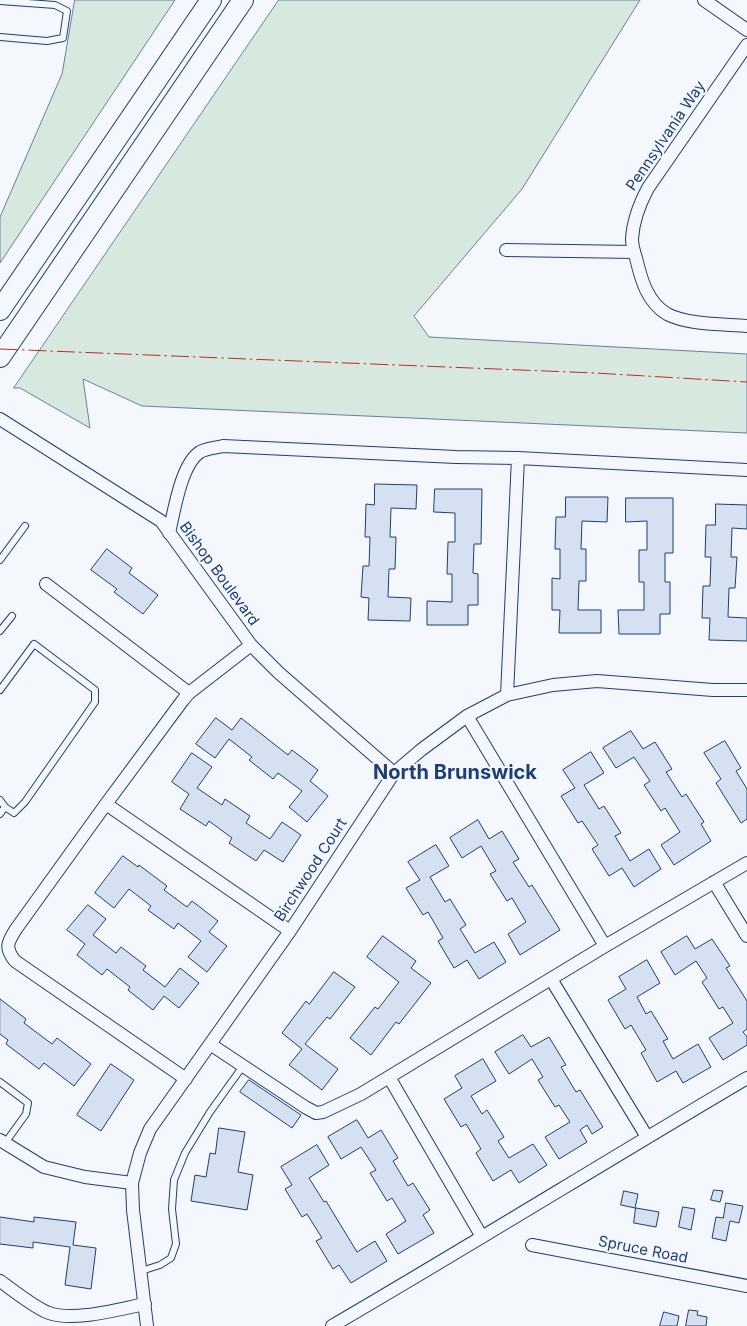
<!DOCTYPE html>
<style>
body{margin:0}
canvas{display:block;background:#f4f7fb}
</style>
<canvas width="747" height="1326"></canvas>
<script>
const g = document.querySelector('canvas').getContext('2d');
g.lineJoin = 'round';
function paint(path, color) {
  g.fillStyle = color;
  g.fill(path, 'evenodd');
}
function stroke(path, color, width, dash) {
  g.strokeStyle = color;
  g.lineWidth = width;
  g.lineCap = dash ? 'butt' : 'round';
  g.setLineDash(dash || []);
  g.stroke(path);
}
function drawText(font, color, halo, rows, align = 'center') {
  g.font = font + ' Inter,sans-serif';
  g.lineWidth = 4;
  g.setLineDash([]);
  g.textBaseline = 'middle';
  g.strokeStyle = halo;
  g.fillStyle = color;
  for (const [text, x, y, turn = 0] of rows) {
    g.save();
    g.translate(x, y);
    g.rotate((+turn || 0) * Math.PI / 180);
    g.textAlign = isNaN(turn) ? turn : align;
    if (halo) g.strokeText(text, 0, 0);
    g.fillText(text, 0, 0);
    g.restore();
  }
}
const green = new Path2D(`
 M75,0H175L0,263V217L62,74Z
 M279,0H640L522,189L414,316L429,337L747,354V433L142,406L83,379L90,428L20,388H14Z`);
paint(green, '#d7e8df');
stroke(green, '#687fa3', 1);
const building = new Path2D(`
 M375,484L417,485L416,509L391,508L390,537H396L395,569H389L388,597L411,598L410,621L368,620L369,598L361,597L363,566H369L370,537H365L366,504L374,505Z
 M435,489H482L481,544H474L473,573L478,574V605H468V625H427V601L452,602V574H447L448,542H455V513L434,512Z
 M566,497H608L607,522L582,521L581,549H586V581H579L578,610H601V633H559L560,610H552V578L560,579V549H555L556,517H565Z
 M626,498H673V553H665V582H670V614H660V634H619L618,610H644V582H639V550H647V521L626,522Z
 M716,504L747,505V529L732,528L731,557H737L735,588H729L728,617L747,618V641L709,640L710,618H702L703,586H710L711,557H705L706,525H715Z
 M107,549L132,568L129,573L158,595L143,614L114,592L117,589L91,570Z
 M216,718L232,730L241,718L288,755L292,750L318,770L310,781L328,796L307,822L289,807L302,791L278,773L273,779L249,760L252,757L229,739L215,758L196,744Z
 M631,731L643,749L655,742L672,769L666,772L682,797L686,794L704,822L701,824L711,841L674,865L661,845L680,832L665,808L661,811L644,785L650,781L634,757L616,768L603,748Z
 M725,741L741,768L736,771L747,789V819L741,823L716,783L721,779L704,753Z
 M591,752L604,773L584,785L599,809L604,806L621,833L615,836L630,861L649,849L661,869L634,887L622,868L609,876L592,849L598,845L582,821L578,823L561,796L575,788L563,770Z
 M192,753L212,767L197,788L222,805L225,799L250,816L246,823L270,839L282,822L301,835L283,862L264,850L256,861L229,843L232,838L209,821L206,826L180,809L189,794L172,782Z
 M478,820L489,839L502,831L519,859L513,862L529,887L532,885L560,930L520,955L508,934L526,922L512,898L507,901L490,874L496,871L481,846L462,858L450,838Z
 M436,845L449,866L430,877L445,902L450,899L466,925L460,929L475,953L494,942L506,962L479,979L467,960L454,968L438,941L443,938L428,912L423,915L406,888L420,880L408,862Z
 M123,856L138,867L139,865L167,886L164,890L187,907L192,901L218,921L209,932L227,946L207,972L188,957L201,941L178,923L174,929L148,910L151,906L129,889L114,908L95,893Z
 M88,905L106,919L93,935L116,953L121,947L146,966L143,970L165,987L180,968L199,983L179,1008L164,996L153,1010L128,990L130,987L107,969L102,975L77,955L85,944L67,930Z
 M383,936L416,961L411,968L431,983L399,1024L396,1022L371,1055L350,1038L375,1007L378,1009L399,982L367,957Z
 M687,936L695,949L712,939L730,966L726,968L747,1001V1029L743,1032L747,1037V1045L723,1060L709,1038L733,1023L723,1007L719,1009L702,982L707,978L696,961L675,975L661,952Z
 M647,960L660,983L637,997L646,1014L651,1011L668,1039L663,1041L673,1059L698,1044L711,1067L683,1083L676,1071L657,1082L641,1053L646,1050L631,1025L625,1029L608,1000L626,989L619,977Z
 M334,972L355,987L330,1019L327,1017L305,1044L338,1069L322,1090L289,1065L302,1049L282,1033L306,1001L309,1004Z
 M0,999L26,1019L24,1023L52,1044L57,1038L91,1064L74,1086L44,1063L39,1069L6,1044L8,1040L0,1034Z
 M523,1035L531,1047L549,1037L566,1065L561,1067L576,1092L580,1090L603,1127L592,1134L587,1125L580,1130L587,1142L559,1159L545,1137L570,1122L559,1105L555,1107L538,1080L543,1077L532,1059L509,1074L495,1052Z
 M483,1059L496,1081L471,1096L482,1114L487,1110L504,1137L498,1141L509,1158L533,1144L547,1165L519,1183L511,1170L493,1181L476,1153L481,1149L466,1124L461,1127L444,1099L462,1088L455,1076Z
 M111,1064L134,1080L101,1131L77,1115Z
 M249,1080L301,1115L292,1128L240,1092Z
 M357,1120L368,1138L381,1130L398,1158L393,1161L408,1186L413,1183L430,1210L423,1215L434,1233L398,1254L386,1234L406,1221L392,1198L387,1201L370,1173L376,1170L361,1147L341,1159L328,1137Z
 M219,1128L245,1132L238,1172L253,1175L247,1210L191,1201L195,1175L206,1177L210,1153L215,1154Z
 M317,1145L329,1165L309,1178L324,1202L326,1201L357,1252L375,1241L387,1261L351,1283L339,1265L333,1269L316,1241L322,1238L307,1214L302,1217L285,1189L292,1185L281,1167Z
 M714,1190L723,1191L720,1202L711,1200Z
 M624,1191L638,1194L635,1208L621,1205Z
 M726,1203L743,1206L739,1223L730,1221L726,1241L712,1238L716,1217L723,1218Z
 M683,1207L695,1209L691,1230L679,1227Z
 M636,1208L659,1212L656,1227L634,1223Z
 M0,1217L34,1222V1217L76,1222L73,1245L96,1248L91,1289L65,1285L70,1247L33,1242V1248L0,1244Z
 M689,1310L698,1311L697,1315L707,1317L706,1326H686Z
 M664,1312L679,1316L677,1326H660Z`);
paint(building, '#d5e0f0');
stroke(building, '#1d3f73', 1);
const service = new Path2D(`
 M0,1L55,5L67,11L63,38L47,41L0,37
 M0,560L25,526
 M0,631L12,616
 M0,690L34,644L95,690V702L25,802L14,813L5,807
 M0,800L5,807L0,814
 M0,1082L28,1103L26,1114L5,1143
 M141,1271L160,1265L171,1258L176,1244L172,1209L174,1180L185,1153L210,1112L243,1066`);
const minor = new Path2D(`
 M704,0L747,30
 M747,45L648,188C640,203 633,221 632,239C632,245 634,252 636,258C641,279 647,302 667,314C688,325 724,324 747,326
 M506,250L634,252
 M0,419L161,521L251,645L279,673L394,773
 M169,533C174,512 181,464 200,452C207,448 216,448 223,446L456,457L518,458L747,470
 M46,584L189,693
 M507,695L518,458
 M467,716L605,946
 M106,804L290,931
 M714,882L747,936
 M551,979L647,1137
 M210,1044L305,1107L316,1113L323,1112L361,1094L605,946L747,863
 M389,1077L482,1237
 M186,1079L15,961C4,947 8,942 16,929L106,804L183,700L189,693L251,645
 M0,1140L44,1167L85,1177L132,1183
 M532,1245L747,1286
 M0,1281C13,1290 35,1308 49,1313C74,1322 119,1309 145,1304
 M147,1326L133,1210L132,1183L140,1153L150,1129L290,931L394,773L421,750L467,716L507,695L553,685L597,681L713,690H747
 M332,1326C471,1245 608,1160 747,1078`);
const trunk = new Path2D(`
 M0,310L211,0
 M0,357L243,0`);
stroke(service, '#1d3f73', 8);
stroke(minor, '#1d3f73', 14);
stroke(trunk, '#1d3f73', 22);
stroke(service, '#f4f7fb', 6);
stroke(minor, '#f4f7fb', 12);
stroke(trunk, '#f4f7fb', 20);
stroke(new Path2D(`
 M0,349L595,373L747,382`), '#c62828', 1, [18, 4, 2.5, 4]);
drawText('15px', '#1d3f73', '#f4f7fb', [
 ["Pennsylvania Way",666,136,-56],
 ["Bishop Boulevard",219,574,54],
 ["Birchwood Court",311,870,-57],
 ["Spruce Road",643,1250,11]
]);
drawText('bold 20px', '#1d3f73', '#f4f7fb', [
 ["North Brunswick",455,773]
]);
</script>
